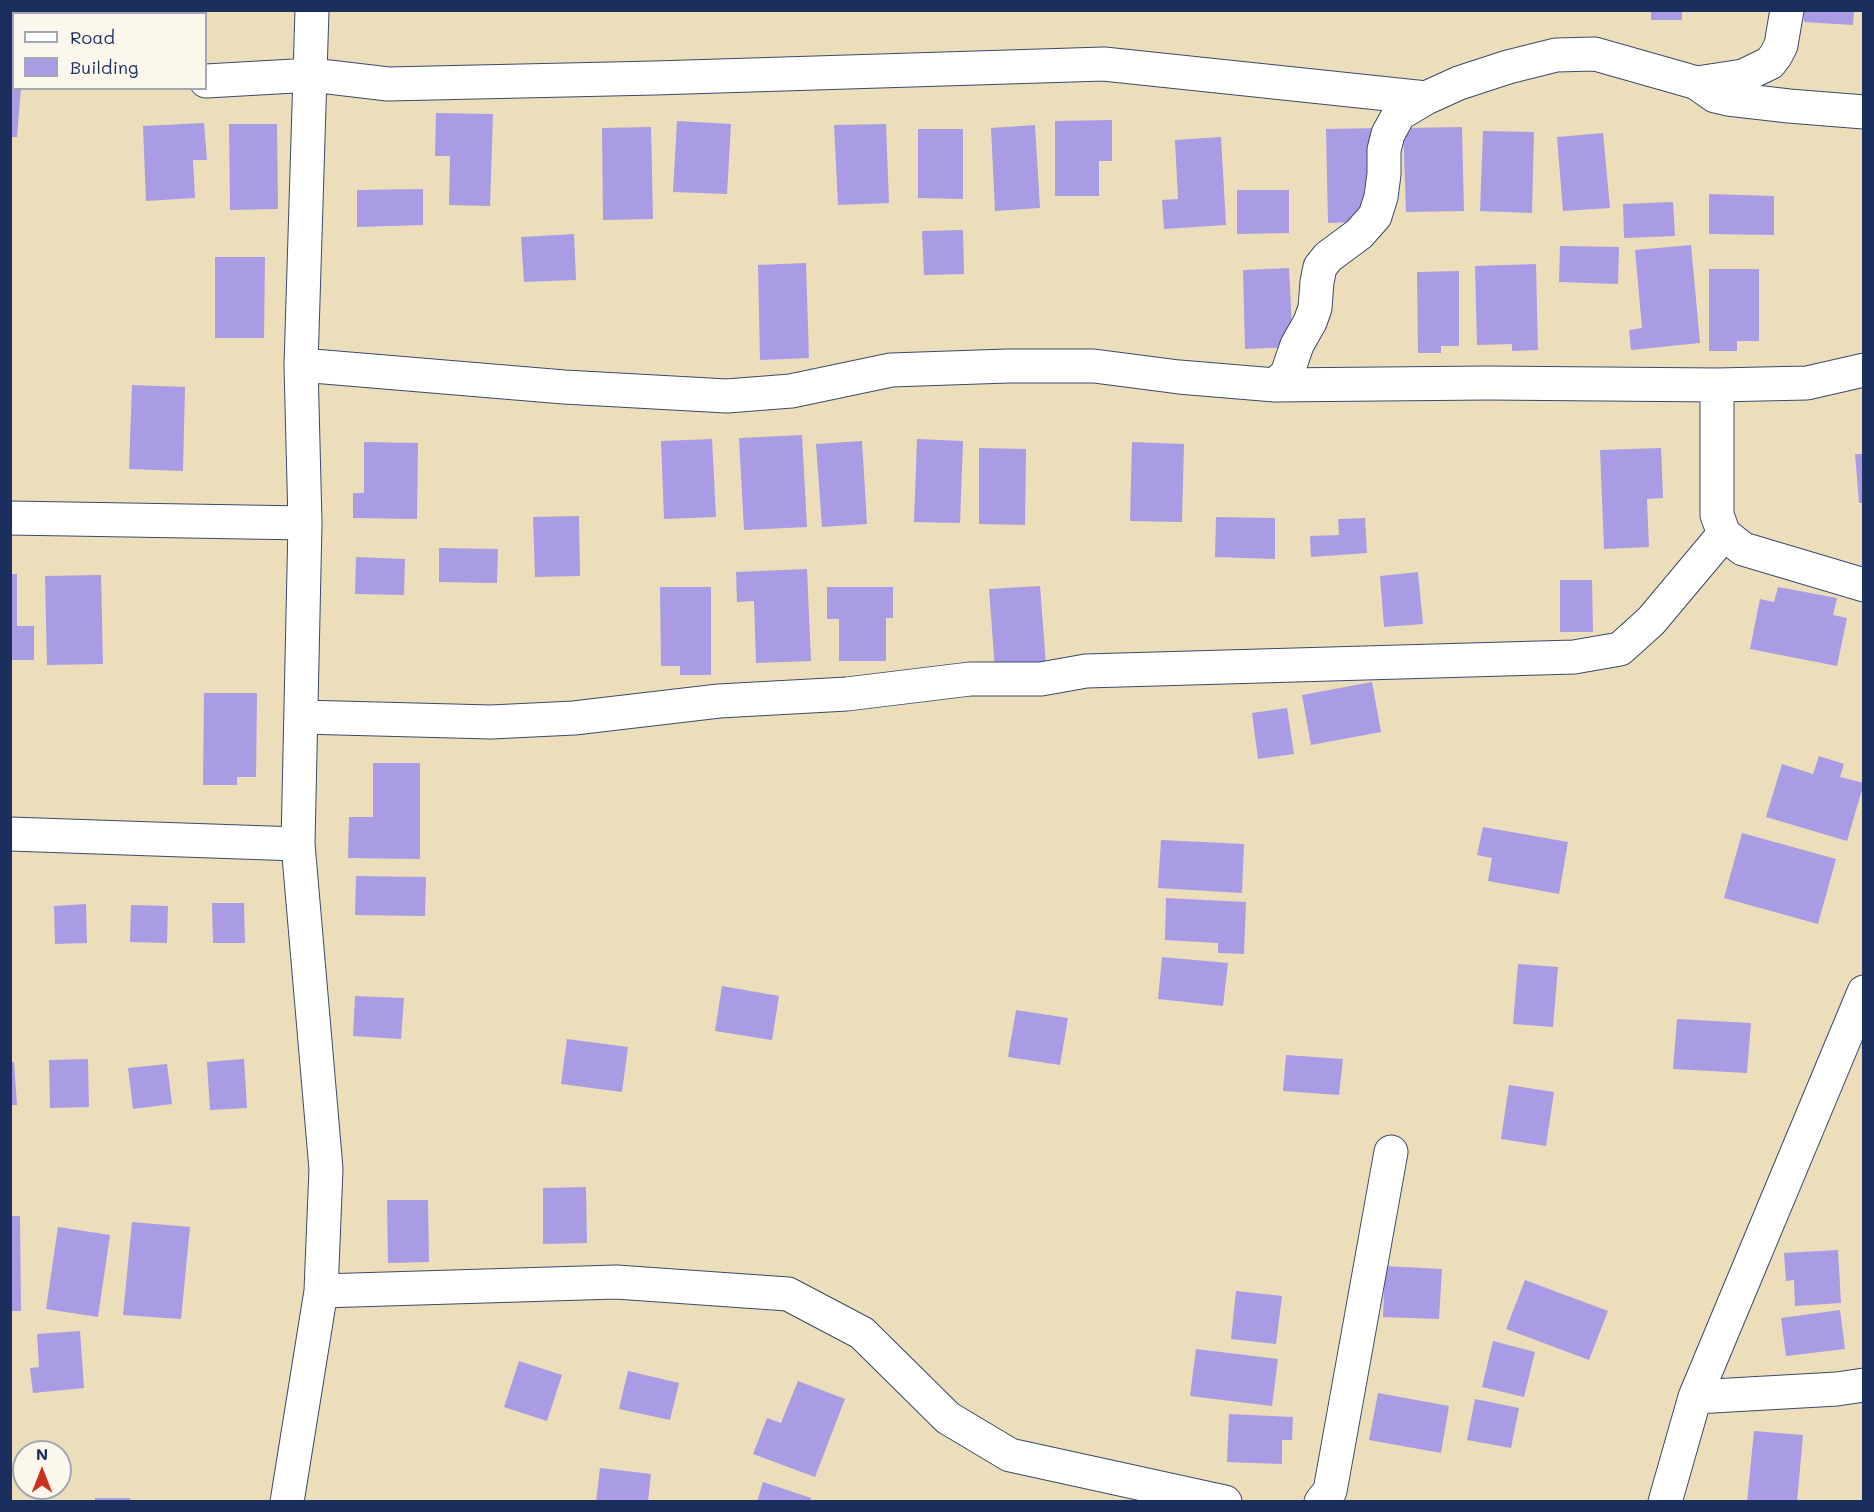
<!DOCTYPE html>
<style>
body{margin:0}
#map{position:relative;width:1874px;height:1512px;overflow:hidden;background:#ecdeba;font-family:Mali,sans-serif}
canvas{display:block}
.frame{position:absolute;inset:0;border:12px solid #1b2f5e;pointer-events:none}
.legend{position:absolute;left:12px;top:12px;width:195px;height:78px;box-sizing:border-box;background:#fbf7ec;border:2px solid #a1a7b3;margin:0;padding:8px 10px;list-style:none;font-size:18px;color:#1b2f5e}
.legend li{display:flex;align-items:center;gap:12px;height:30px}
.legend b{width:30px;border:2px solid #a1a7b3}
.north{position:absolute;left:12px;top:1440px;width:60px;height:60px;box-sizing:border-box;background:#fbf7ec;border:2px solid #a1a7b3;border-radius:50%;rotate:0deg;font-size:16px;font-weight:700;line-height:24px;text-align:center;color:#1b2f5e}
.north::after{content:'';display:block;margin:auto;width:21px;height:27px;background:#c8321e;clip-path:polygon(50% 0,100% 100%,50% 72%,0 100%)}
</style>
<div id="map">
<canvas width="1874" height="1512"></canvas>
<div class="frame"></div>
<ul class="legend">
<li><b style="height:8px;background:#fff"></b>Road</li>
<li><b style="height:16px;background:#a99ce5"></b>Building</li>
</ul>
<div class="north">N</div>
</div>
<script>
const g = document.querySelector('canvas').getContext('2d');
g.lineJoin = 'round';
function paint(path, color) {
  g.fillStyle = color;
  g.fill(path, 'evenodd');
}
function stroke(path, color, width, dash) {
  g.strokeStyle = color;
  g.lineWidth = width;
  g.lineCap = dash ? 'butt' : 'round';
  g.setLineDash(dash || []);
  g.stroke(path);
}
paint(new Path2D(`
 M1651,10H1682V20H1651Z
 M1804,10H1854L1853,25L1804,22Z
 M10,52H14V88H21L17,137H10Z
 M436,113L493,114L490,206L449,205L450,156H435Z
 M1112,120V161H1099V196H1055V121Z
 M677,121L731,124L727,194L673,192Z
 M204,123L207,160H193L195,198L146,201L143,126Z
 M229,124H277L278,209L230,210Z
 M886,124L889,203L838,205L834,125Z
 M1035,125L1040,208L995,211L991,128Z
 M651,127L653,219L603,220L602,128Z
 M1462,127L1464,211L1406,212L1403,128Z
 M1382,128L1384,221L1328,223L1326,129Z
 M918,129H963V199L918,198Z
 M1483,131L1534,132L1532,213L1480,211Z
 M1603,133L1610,208L1563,211L1557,137Z
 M1221,137L1226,225L1164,229L1162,200L1178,199L1175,140Z
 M423,189V225L357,227V190Z
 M1237,190H1289V233L1237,234Z
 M1709,194L1774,196V235L1709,234Z
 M1673,202L1675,236L1624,238L1623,204Z
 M963,230L964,274L924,275L922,231Z
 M574,234L576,280L524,282L521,237Z
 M1691,245L1700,343L1631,350L1629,330L1642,328L1635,250Z
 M1560,246L1619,247L1618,284L1559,282Z
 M215,257H265L264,338H215Z
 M806,263L809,358L760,360L758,265Z
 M1536,264L1538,350L1512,351V344L1477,345L1475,266Z
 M1289,268L1293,347L1245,349L1243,270Z
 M1709,269H1759V341H1737V351H1709Z
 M1459,271V346H1441V353H1418L1417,272Z
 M132,385L185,387L183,471L129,469Z
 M802,435L807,527L744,530L739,438Z
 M712,439L716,517L664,519L661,441Z
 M917,439L963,441L960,523L914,522Z
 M862,441L867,524L822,527L816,444Z
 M364,442L418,443L417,519L353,518V493H364Z
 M1132,442L1184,444L1182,522L1130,521Z
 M979,448L1026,449L1025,525L979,524Z
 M1661,448L1663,498L1647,499L1649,547L1604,549L1600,450Z
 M1855,454H1864V503H1859Z
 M579,516L580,576L535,577L533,517Z
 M1216,517L1275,518V559L1215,557Z
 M1365,518L1367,553L1311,557L1310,536L1339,535L1338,519Z
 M439,548L498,549L497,583L439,582Z
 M356,557L405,559L404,595L355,594Z
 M807,569L811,661L756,663L754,601L737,602L736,572Z
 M1418,572L1423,624L1384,627L1380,576Z
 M10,574H17V626H34V660H10Z
 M101,575L103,664L47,665L45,576Z
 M1560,580H1592L1593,632H1560Z
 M1040,586L1046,665L995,669L989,589Z
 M660,587H711V675H680V666H661Z
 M827,587H893V618H886V661H839V619H827Z
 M1778,587L1837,598L1833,615L1847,618L1837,666L1750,649L1760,599L1774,602Z
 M1372,682L1381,732L1311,745L1302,695Z
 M204,693H257L256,777H237V785H203Z
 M1287,708L1294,754L1258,759L1252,713Z
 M1819,756L1844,764L1840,777L1864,783L1847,841L1766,817L1782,764L1813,774Z
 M373,763H420V859L348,858L349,817H373Z
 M1483,827L1568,842L1559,894L1488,881L1492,858L1477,855Z
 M1742,833L1836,859L1818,924L1724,898Z
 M1161,840L1244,844L1242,893L1158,888Z
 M356,876L426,877L425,916L355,915Z
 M1166,898L1246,902L1244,954L1218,953V943L1165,940Z
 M212,903H244L245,943H213Z
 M86,904L87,943L55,944L54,906Z
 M131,905L168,906L167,943L130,942Z
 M1162,957L1228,963L1223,1006L1158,999Z
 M1518,964L1558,967L1553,1027L1513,1024Z
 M722,986L779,996L772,1040L715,1031Z
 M355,996L404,998L401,1039L353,1036Z
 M1016,1010L1068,1018L1060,1065L1008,1057Z
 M1677,1019L1751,1023L1747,1073L1673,1069Z
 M567,1039L628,1047L622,1092L561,1084Z
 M1286,1055L1343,1059L1339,1095L1283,1091Z
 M88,1059L89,1107L50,1108L49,1060Z
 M244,1059L247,1108L210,1110L207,1062Z
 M14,1062L17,1105H10V1063Z
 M167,1064L172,1104L133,1109L128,1068Z
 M1509,1085L1554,1092L1546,1146L1501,1139Z
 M586,1187L587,1243L543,1244V1188Z
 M387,1200H428L429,1262L388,1263Z
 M10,1216H20L21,1311H10Z
 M132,1222L190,1227L181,1319L123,1315Z
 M58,1227L110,1235L98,1317L46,1309Z
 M1838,1250L1841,1303L1795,1306L1794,1280L1786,1281L1784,1253Z
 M1385,1266L1442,1269L1439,1319L1383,1317Z
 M1525,1280L1608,1311L1589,1360L1506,1329Z
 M1236,1291L1282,1296L1276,1344L1231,1339Z
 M1840,1310L1845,1349L1786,1356L1781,1318Z
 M80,1331L84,1388L33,1393L30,1368L39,1367L37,1334Z
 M1493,1341L1535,1352L1524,1397L1482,1387Z
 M1196,1349L1278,1359L1272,1406L1190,1396Z
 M519,1361L562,1375L547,1421L504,1407Z
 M628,1371L679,1383L670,1420L619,1409Z
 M798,1381L845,1399L815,1477L753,1454L767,1418L781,1423Z
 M1378,1393L1449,1406L1441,1453L1369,1440Z
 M1475,1399L1519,1408L1511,1448L1467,1440Z
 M1229,1414L1293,1417L1292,1440H1282V1464L1227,1462Z
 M1754,1431L1803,1435L1797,1502H1747Z
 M600,1468L651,1474L648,1502H596Z
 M763,1482L811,1498L810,1502H757Z
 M95,1498H130V1502H95Z`), '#a99ce5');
const minor = new Path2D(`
 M10,25L14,27
 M206,81L312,75L388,84L655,78L1104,64L1426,98
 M1698,84L1715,96L1728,99L1789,106L1864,112
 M301,365L564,387L727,396L791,391L891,370L1008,366H1094L1179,377L1275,385L1488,383L1717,385L1807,383L1864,370
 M1275,385L1287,374L1297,345L1310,322L1315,308L1317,282L1320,267L1328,257L1359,234L1375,216L1381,197L1384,174V150L1388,134L1399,114L1426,98L1459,83L1508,67L1556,55L1595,54L1697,83L1743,76L1770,63L1776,55L1781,45L1787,10
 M1717,385V515L1724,534L1743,549L1864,585
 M10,518L305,523
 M301,717L491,722L574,718L719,701L847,694L970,679H1041L1086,671L1574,657L1620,649L1651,621L1724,534
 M10,834L298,844
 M321,1291L616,1282L788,1294L862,1333L948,1418L1010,1455L1225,1502
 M1695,1397L1837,1389L1864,1385
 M287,1502L321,1291L326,1169L298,844L305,523L301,365L312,10
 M1321,1502L1330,1491L1391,1152
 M1665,1502L1695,1397L1864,992`);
stroke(minor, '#3a496c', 35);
stroke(minor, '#fff', 33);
</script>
